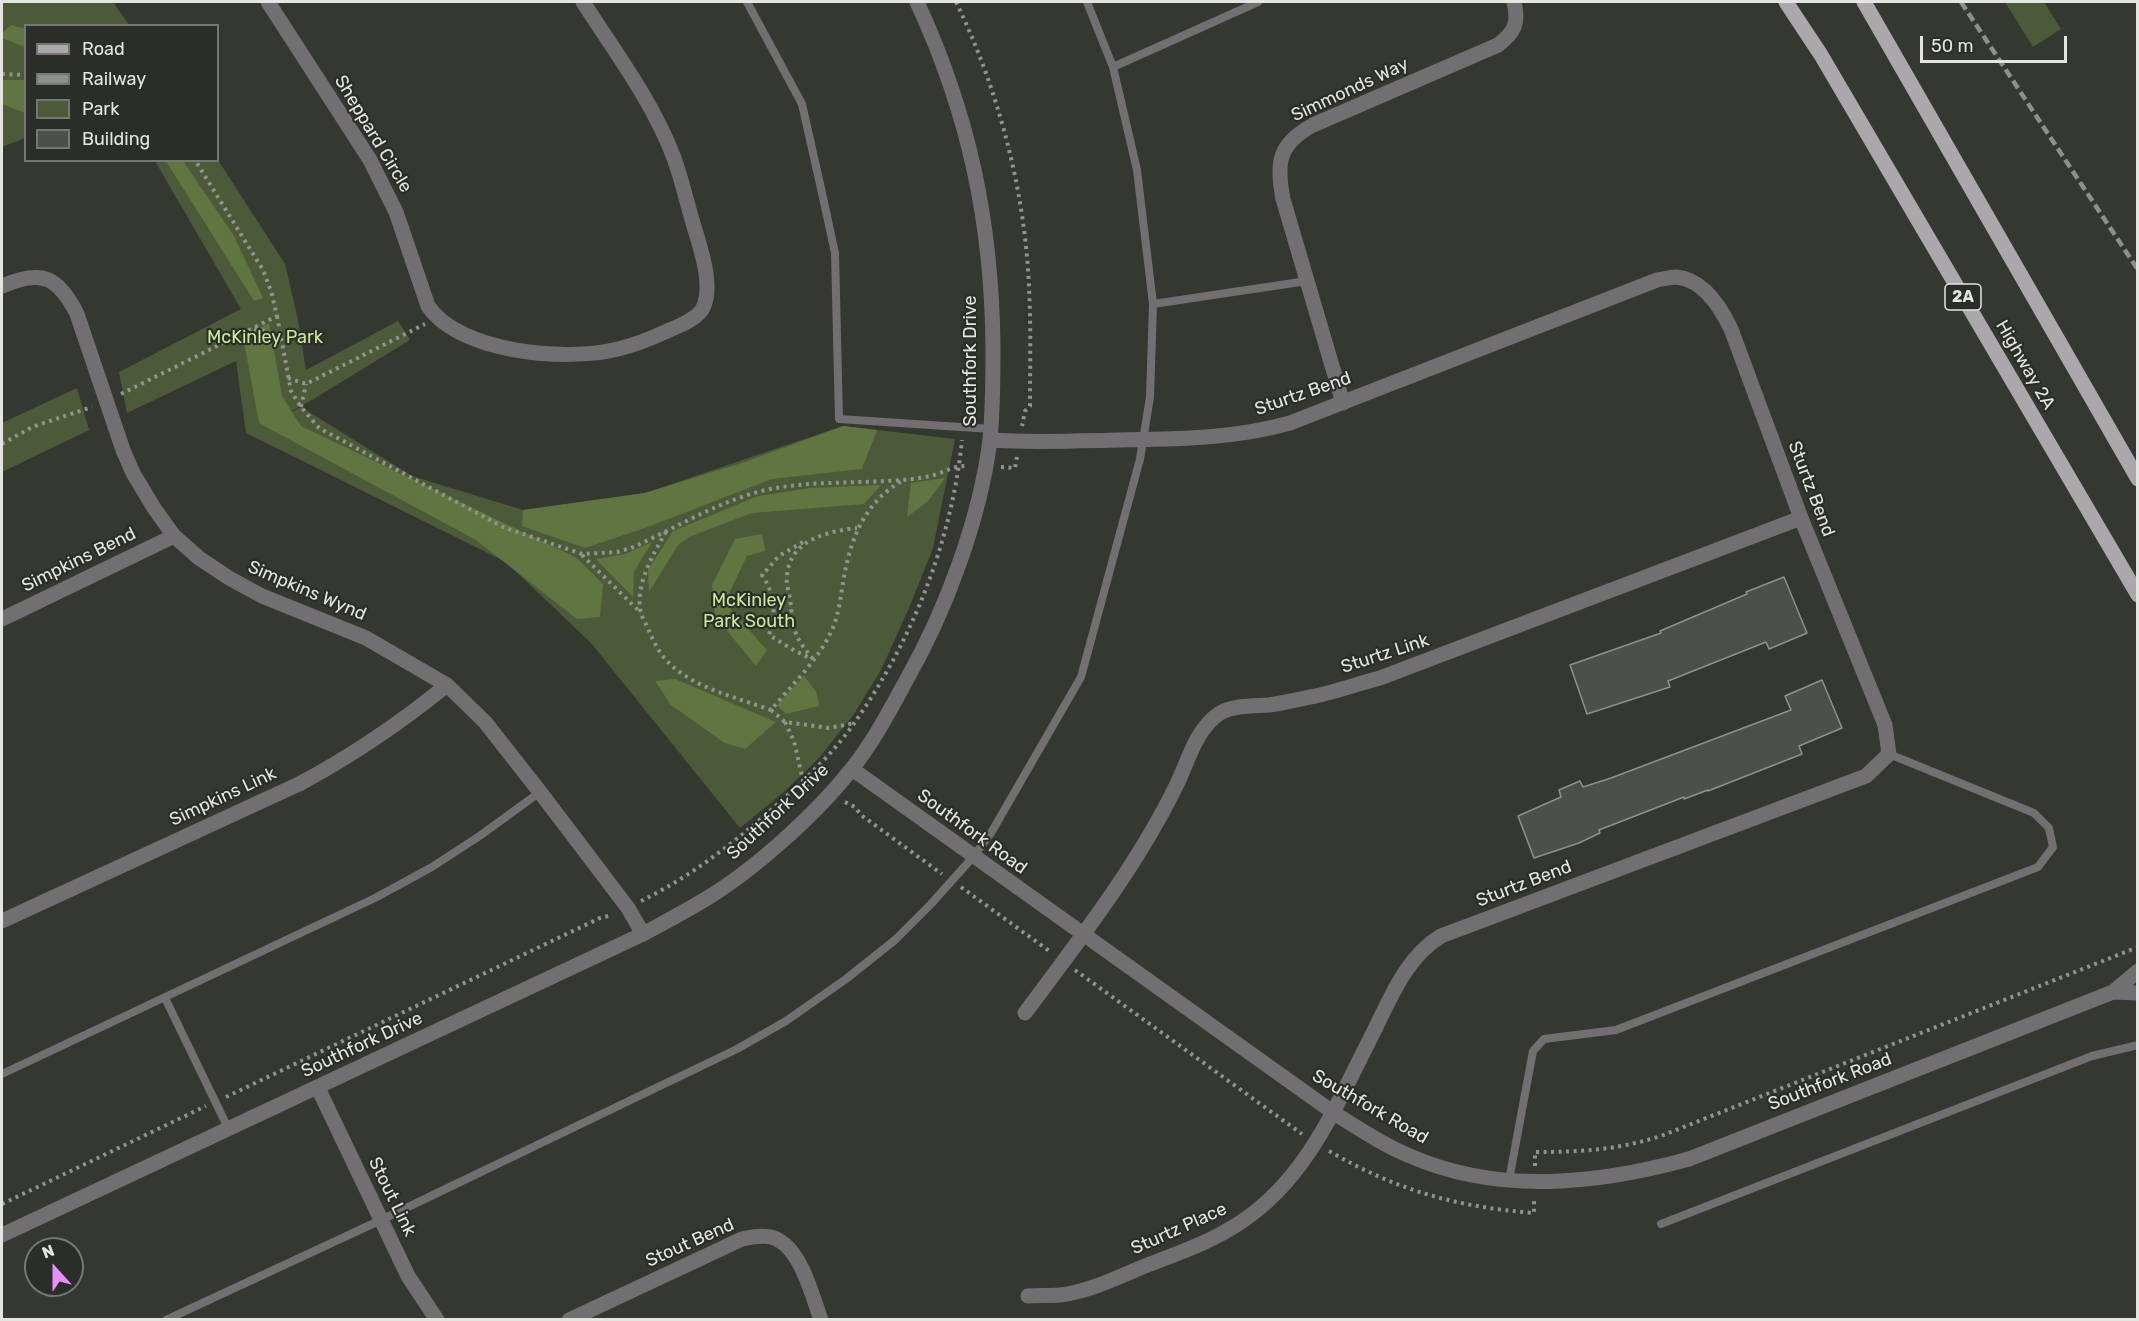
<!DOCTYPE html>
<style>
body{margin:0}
#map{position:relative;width:2139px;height:1321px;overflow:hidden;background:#353831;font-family:Rubik,sans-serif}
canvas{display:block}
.frame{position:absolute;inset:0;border:3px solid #e4e5e1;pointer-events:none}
.legend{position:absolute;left:24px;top:24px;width:195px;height:138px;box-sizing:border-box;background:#2b2e28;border:2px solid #757772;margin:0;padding:8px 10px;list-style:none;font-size:18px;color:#e4e5e1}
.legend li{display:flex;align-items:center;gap:12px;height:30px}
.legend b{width:30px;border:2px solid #757772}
.north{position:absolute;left:24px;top:1237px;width:60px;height:60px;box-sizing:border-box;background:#2b2e28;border:2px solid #757772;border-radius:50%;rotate:339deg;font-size:16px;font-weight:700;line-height:24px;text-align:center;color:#e4e5e1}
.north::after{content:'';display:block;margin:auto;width:21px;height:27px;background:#e88eff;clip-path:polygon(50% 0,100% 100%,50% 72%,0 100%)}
.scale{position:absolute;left:1920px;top:36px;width:147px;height:27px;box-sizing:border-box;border:3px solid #e4e5e1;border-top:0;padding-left:8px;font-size:18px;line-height:21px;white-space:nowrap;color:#e4e5e1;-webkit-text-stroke:4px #2b2e28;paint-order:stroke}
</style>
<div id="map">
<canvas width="2139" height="1321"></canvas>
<div class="frame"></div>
<ul class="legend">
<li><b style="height:8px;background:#aba7ac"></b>Road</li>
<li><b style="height:8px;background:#8d8f89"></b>Railway</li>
<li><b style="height:16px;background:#4d5a39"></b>Park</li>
<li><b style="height:16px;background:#4d4f49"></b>Building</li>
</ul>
<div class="north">N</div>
<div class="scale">50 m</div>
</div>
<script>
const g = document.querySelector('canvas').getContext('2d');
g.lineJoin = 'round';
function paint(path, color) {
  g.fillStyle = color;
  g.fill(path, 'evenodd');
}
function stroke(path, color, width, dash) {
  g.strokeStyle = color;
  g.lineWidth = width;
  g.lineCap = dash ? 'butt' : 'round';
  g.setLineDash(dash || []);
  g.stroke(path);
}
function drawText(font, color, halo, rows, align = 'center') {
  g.font = font + ' Rubik,sans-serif';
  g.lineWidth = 4.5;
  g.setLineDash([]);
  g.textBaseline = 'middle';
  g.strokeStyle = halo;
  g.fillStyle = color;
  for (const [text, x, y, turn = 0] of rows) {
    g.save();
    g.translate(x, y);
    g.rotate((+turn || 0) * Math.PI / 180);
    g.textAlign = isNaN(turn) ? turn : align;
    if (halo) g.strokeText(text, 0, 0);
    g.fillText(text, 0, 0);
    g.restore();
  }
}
paint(new Path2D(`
 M2,2H113L129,25L26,26L25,138L2,147Z
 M2005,2H2044L2061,29L2033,47Z
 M218,160L285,264L298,320L306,370L398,321L410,340L312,400L277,419L301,407L412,476L523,510L645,493L843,426L955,439L933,548L909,608L881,670L854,714L819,758L785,791L740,828L591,643L506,562L246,433L236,361L127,413L119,372L241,309L155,161Z
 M77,388L89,430L2,472V423Z`), '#4d5a39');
paint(new Path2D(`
 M11,25L25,29V47L2,38V33Z
 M2,80H25V113L2,104Z
 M166,161H183L234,236L263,298L254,301Z
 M269,323L282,396L301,426L577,558L603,584L600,617L577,619L476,540L259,423L243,337Z
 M843,426L877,430L862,469L772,479L645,528L585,548L522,526L523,510L645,493L745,462Z
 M945,478L928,501L907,517L911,483Z
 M881,485L864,504L752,513L689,537L678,545L649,592L648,570L673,531L758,496L810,488Z
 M762,534L765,551L747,556L730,591L731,610L767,650L756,666L715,616L712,585L735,539Z
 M652,542L634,572L633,597L596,559L625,554Z
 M804,676L817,693L819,706L786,714L777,705Z
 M675,679L776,722L745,749L725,743L671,705L655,681Z`), '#617541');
const building = new Path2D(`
 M1784,577L1807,633L1769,649L1766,642L1668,681L1670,687L1587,714L1570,665L1661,633L1660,631L1747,594L1746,592Z
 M1822,680L1842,728L1799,746L1802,754L1708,791V790L1684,799V797L1599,830L1600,833L1579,843L1534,858L1518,816L1561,797L1559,790L1580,781L1583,787L1611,778L1791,710L1785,696Z`);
paint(building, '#4d4f49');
stroke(building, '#8f928a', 1.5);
stroke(new Path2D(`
 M956,2C998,88 1025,191 1029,287C1031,326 1030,366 1030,406L1025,411L1022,426
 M2,74L26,75
 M277,316L291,391L301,407L319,428L503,527L582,554L617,552L631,548C674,529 715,503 761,491C808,480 855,484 903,480C913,479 924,478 934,475C946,471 956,465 969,466
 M254,329L265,331L280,338
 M288,378L306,384L425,324
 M121,394L277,316L271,291L263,270L195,160
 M301,407L306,384
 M2,444L32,427L92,407
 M1001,467L1015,468L1017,457
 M666,532C653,554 634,587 641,614C643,619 647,625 649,631C654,642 659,653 668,662C693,688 738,698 771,710C790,687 817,661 830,634C840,614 841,592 845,571C853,533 867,501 902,481
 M803,542L779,556L762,575C776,597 776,611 769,635L795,651L810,658
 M582,555L641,613
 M813,659C792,634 794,630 790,599C789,592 786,584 787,576C789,540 828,531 857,528
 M771,710L785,722L829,728L855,723
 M785,722L794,741L803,781L814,787
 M845,802L855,807L861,815L942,874
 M961,887L1052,953
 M641,901C692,876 738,840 781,801C808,777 835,751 855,722C913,639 952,540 962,440
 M1075,970L1302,1134
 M226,1097L600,918L612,915
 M1329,1151C1396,1190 1456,1207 1534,1213V1198
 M1535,1166V1152C1582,1152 1616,1150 1661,1136L2138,947
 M2,1204L206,1106`), '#91938d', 4, [3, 4.5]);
stroke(new Path2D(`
 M747,2L802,104L822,193L835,253L839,419L991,429
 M1113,67L1258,2
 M1153,304L1307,281
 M165,998L229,1130
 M2,1074L375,898L432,867L481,835L540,792
 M1509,1180L1533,1051L1544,1039L1616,1030L2038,867L2053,847L2049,828L2034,813L1889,754
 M1661,1224L2092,1056L2138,1045
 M166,1320L381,1220L737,1049L786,1021L846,979L895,940L931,904L973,857L991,833L1081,677L1140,459L1150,397L1153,304L1137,170L1113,67L1087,2`), '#726f72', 8);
stroke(new Path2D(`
 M268,2L370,160L396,212L428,306C460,353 566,362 618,349C634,345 650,339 665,332C676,327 697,320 703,308C713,287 702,253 696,233C688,208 683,183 674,158C653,102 615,52 583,2
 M2,286C41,269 58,276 77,314L123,450L133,473L154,508L174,536L199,558L229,578L262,596L366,638L447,685L485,722L540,792L628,908L643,934
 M1343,403L1283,199C1276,163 1278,144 1313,125L1498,45C1515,32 1519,23 1514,2
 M990,440C1032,443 1075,441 1118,440C1176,439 1233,439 1290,423L1657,280C1663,279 1671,277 1677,277C1704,280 1721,308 1731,329L1801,518L1885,725L1889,754L1866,776L1441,936C1403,959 1388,1005 1368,1043C1334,1110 1305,1180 1241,1222C1213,1241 1181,1252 1150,1264C1122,1275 1090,1292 1060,1295C1049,1296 1038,1295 1028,1296
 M2,619L174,536
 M2,921L299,784C352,756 400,723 447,685
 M1025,1013C1080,939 1138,865 1178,782C1189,758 1197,728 1220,713C1234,705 1254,706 1269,705C1283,703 1296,700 1310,697C1333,693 1356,684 1380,678L1801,518
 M318,1088L408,1276L437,1320
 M569,1320L742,1239C752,1237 761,1235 771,1237C800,1244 812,1295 821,1320`), '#726f72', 15);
stroke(new Path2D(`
 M852,769L1334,1113C1358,1128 1383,1145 1410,1156C1499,1195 1598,1184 1689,1159L2113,992L2138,971
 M2113,992L2138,993
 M2,1235L643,934C665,922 688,910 709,897C756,868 816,814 850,771C873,743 890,710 907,679C946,610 980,519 990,440C993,409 993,378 993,348C992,223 969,114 917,2`), '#726f72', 15);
stroke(new Path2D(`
 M1786,2L1821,55L2138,595
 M1864,2L2138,479`), '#aba7ac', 15);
stroke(new Path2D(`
 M1961,2L2138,270`), '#8d8f89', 4.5, [9, 4.5]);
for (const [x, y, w] of [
 [1963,297,36]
]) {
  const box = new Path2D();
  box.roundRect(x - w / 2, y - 13, w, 26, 4.5);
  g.fillStyle = '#2b2e28';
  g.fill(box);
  stroke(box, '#e4e5e1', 1.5);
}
drawText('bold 16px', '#e4e5e1', null, [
 ["2A",1963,297]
]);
drawText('18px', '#e4e5e1', '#2b2e28', [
 ["Simmonds Way",1350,90,-25],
 ["Sheppard Circle",373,134,59],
 ["Southfork Drive",971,361,-90],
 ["Highway 2A",2025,365,60],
 ["Sturtz Bend",1303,394,-19],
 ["Sturtz Bend",1811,489,69],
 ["Simpkins Bend",79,560,-26],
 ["Simpkins Wynd",307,591,23],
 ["Sturtz Link",1385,654,-18],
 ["Simpkins Link",223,797,-25],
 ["Southfork Drive",778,812,-43],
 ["Southfork Road",972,832,36],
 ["Sturtz Bend",1524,884,-21],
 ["Southfork Drive",362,1045,-25],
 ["Southfork Road",1830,1082,-21],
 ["Southfork Road",1370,1107,30],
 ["Stout Link",392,1197,64],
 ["Sturtz Place",1179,1229,-24],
 ["Stout Bend",690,1243,-24]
]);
drawText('18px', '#cbe999', '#2b2e28', [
 ["McKinley Park",265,338],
 ["McKinley",749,601],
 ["Park South",749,622]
]);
</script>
